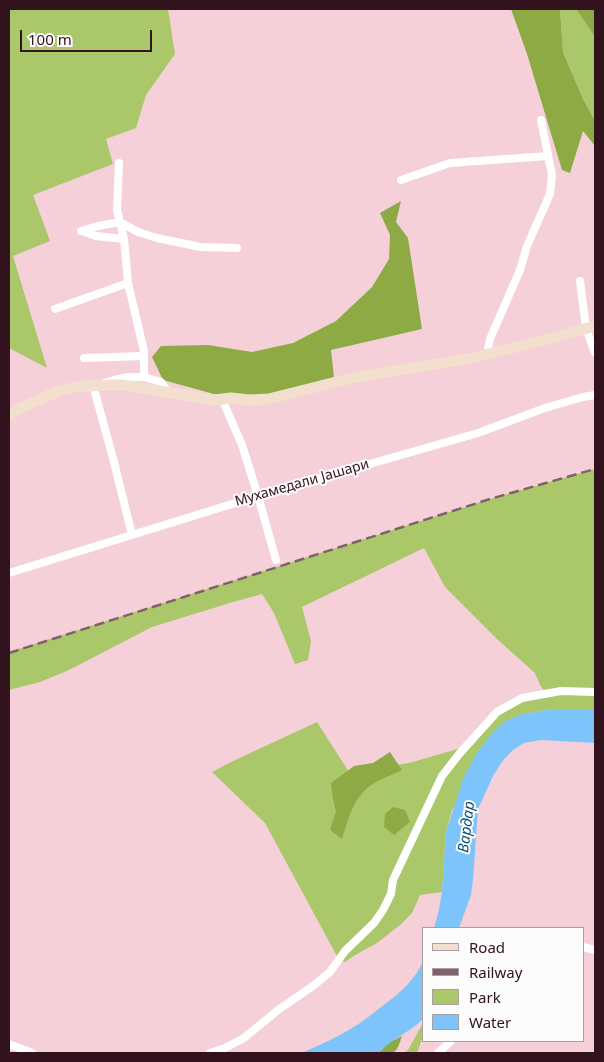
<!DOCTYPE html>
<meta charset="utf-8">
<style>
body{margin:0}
#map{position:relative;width:604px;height:1062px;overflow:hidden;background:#f5d0d8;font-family:"Noto Sans",sans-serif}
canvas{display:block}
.frame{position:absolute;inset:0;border:10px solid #32121c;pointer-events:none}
.legend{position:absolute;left:422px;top:927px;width:162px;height:115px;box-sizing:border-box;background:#fcfcfc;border:1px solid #ab9ea2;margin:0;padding:6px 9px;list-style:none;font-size:15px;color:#32121c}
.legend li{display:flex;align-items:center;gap:10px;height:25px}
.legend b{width:25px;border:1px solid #ab9ea2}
.scale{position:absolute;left:20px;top:30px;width:132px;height:22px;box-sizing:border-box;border:2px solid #32121c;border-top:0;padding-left:6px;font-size:15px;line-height:18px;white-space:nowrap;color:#32121c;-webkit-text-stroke:4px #fcfcfc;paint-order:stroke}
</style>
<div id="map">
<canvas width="604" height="1062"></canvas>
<div class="frame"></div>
<ul class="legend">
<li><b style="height:6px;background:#f2dfcd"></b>Road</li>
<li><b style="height:6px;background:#83616a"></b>Railway</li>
<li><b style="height:14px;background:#aac76a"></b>Park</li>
<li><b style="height:14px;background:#7dc4fb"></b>Water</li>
</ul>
<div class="scale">100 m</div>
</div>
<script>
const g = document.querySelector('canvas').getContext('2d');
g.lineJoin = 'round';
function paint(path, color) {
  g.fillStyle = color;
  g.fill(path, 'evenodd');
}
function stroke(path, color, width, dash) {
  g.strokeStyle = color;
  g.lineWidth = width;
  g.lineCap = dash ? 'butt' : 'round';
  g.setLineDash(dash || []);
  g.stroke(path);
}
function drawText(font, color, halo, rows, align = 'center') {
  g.font = font + ' "Noto Sans",sans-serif';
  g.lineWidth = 4;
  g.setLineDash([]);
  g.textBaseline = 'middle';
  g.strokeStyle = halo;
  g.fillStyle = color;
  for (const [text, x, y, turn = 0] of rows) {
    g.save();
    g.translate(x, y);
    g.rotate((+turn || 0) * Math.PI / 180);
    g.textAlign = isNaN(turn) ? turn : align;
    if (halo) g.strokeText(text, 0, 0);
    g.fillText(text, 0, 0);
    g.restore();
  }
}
paint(new Path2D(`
 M9,9H168L175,54L146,95L136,128L106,139L113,164L33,195L50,241L13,256L47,368L9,348Z
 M560,9H576L595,37V121L583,99L563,52Z
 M595,469V709H554L523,714L452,810L446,832L442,892L420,895L412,913L400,925L377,943L355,955L345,962L339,960L265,823L212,772L231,762L317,722L349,772L409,763L465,747L511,703L547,695L540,685L535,673L498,640L445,587L424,548L302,607L311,641L308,660L295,664L274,613L262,594L233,602L152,627L69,670L40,682L9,690V652L490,499Z
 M423,1023V1036L417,1053H404L408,1050Z`), '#aac76a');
paint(new Path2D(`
 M511,9H560L563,52L583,99L595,121V146L583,131L570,173L562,170L527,54Z
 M576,9H595V37Z
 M401,201L396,222L408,238L422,329L331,350L334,378L263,395L214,394L163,380L152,357L161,346L208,345L252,352L293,343L336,321L372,287L389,259L390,235L380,213Z
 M390,752L402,770C392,775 379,779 370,786C353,798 348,820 342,839L330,830L336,811L333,799L331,783L354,766L373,763Z
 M393,807L405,810L410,822L394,835L384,827L385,814Z
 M402,1036C396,1054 397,1053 378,1053L390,1042Z`), '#8daa44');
paint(new Path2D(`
 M554,709H595V743L541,740L524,743L513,750L504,759L494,774L478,809L473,879L471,895L459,928H434L438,914L442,892L446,832L463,779L476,754L493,732L505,721L523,714Z
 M423,961V1019C409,1033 391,1039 378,1053H302C322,1044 342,1035 360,1023C369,1017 377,1010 385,1004C400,993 416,979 423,961Z`), '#7dc4fb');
stroke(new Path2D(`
 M119,163L117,210L124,239L128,283L144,351V377
 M401,180L450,163L548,156
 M81,231L98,226L120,222L138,232L157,238L201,247L237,248
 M82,231L96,236L124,239
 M580,281L586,328L595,353
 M55,309L128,283
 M487,354L490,339L520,270L527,246L550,194L552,175L541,120
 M84,358L144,356
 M104,383L114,380L128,377H144L161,382L168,392
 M93,385L114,462L132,535
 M222,399L242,445L258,496L276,560
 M9,573L258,496L478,433L545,408L583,397L595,395
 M583,947L595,950
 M9,1044L32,1053
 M210,1053L225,1048L244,1038L278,1010L313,986L330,972L345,951L374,923L383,910L391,894L393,880L442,776L460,753L497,712L522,698L561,691L595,692
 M438,1053L451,1041`), '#fff', 8);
stroke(new Path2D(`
 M9,415L19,409L58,391L81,386L122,385L214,400L231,398L249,400L269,399L356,377L472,358L541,341L595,326`), '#f2dfcd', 11);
stroke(new Path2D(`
 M9,653L490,499L595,469`), '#83616a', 2.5, [10, 5]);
drawText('14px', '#32121c', '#fcfcfc', [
 ["Мухамедали Јашари",302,483,-16]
]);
drawText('italic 15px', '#05507c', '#fcfcfc', [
 ["Вардар",467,827,-83]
]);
</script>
